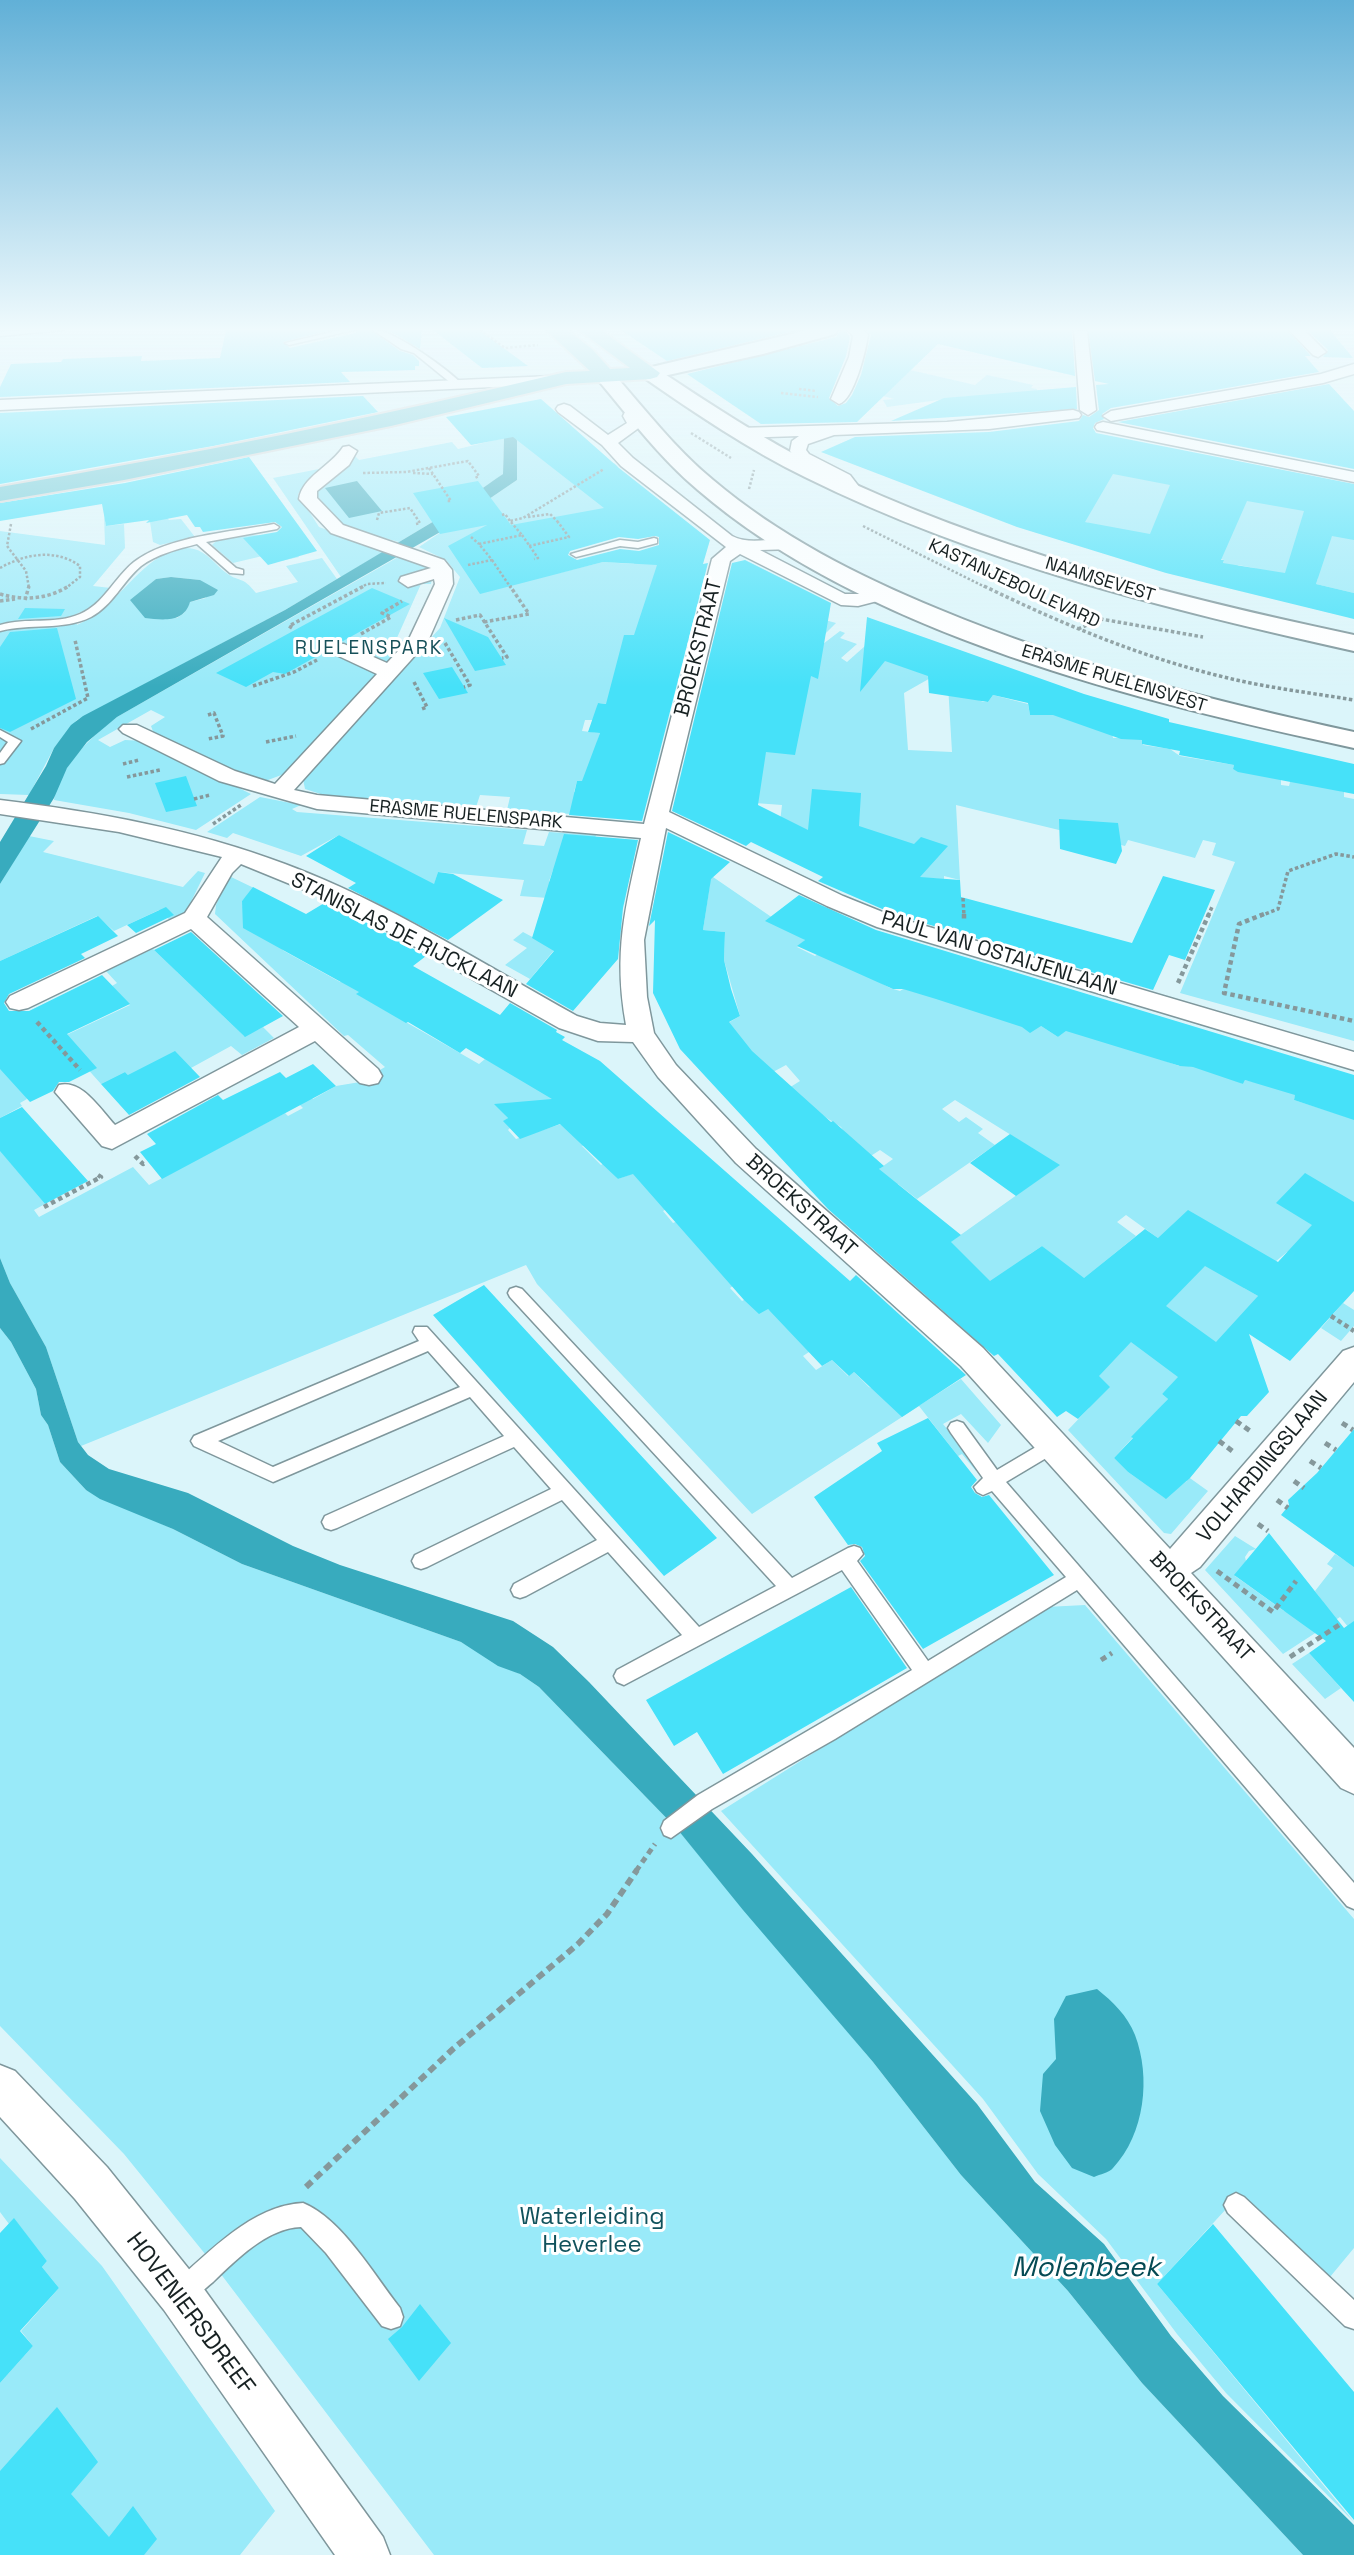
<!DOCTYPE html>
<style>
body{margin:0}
canvas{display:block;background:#dbf5fa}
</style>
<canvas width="1354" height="2555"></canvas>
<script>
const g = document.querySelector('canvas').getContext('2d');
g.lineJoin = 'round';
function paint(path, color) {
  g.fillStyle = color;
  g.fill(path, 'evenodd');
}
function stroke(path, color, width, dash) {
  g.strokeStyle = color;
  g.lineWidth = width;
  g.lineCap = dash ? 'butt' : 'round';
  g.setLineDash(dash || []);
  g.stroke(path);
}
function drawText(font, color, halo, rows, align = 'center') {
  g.font = font + ' "Space Grotesk",sans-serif';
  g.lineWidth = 6;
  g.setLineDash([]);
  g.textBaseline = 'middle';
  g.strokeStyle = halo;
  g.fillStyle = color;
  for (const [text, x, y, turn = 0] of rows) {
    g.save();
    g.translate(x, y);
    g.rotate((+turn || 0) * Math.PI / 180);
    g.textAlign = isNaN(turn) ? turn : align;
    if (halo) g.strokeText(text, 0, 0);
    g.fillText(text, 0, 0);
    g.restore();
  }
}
paint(new Path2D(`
 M910,370L975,385L987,375L1033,385L1031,388L1037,389L1036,392L1028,391L1022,396L971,399L968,396L887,407L883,400L894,399L883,396Z
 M516,437L585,472L614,463L619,467L616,466L605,507L570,545L559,573L603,562L634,564L636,559L650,560L667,571L654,572L661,573L616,705L598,703L594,720H585L582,731L600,733L597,742L601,783L577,781L574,792L588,793L587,815L507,810L510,797L480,795L476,807L327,796L305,789L303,779L440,628L460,577L446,560L419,547L517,480Z
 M504,438L503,474L446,514L399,542L347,528L336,520L316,494L317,489L354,455L359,460L452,442L458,449Z
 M999,454L1354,505V593L1316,584L1318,578L1286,572L1283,579L1254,568L1238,565L1236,570L1222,567L1224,560L1085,522Z
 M324,468L298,494L319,527L362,542L361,545L385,551L341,577L273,478Z
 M159,507L169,520L181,519L195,537L160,545L153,542L148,508Z
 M104,514L106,526L124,524L125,548L93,586L111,588L94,606L74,615L77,625C89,619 100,612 109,603C130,585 161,541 194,549C207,552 216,565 225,572C239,583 242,575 256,593L298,582L286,566L322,558L337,579L285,610L77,720L54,748L29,795L0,794V531L105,545ZM171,577L200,580L206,598L190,602L184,613L177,618L131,600L156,579Z
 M251,535L285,536L299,557L281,561L275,553L233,563L212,545L216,541Z
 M400,556L425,566L432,576L431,584H421L396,640L413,641L284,774L268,780H247L154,734L151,726L165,717L151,710L98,740L110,747L125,740L144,741L251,794L196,830L129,813L54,800C59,768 90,737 117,717Z
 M825,620L836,623L817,642L823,644L840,631L845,633L840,638L857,644L841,658L847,662L865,646L885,660L948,668L904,693L908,750L952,752L948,685L983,702H988L993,695L1028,704L1030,715H1048V712L1112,732L1113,738H1118L1119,730L1142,740L1143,745L1170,749L1180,756L1234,765L1233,769L1281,779V785L1289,786L1291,778L1344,792V797L1354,799V1041L1180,993L1235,862L1212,855L1216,843L1203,840L1195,858L1128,840L1125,846L956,805L960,880L944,876V879L917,878L809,831L780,822L782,805L728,801Z
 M260,797L301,805L292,809L297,812L527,830L523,844L544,846L549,832L596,835L589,861L572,871L553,870L549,881L562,899L520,896L524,880L438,872L434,885L339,835L301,856L233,833L227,838L207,832Z
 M29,836L54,841L43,852L183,887L198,871L205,873L185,914L171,921L159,910L114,931L97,916L0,961V884Z
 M229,876L254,888L242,901L244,914L284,951L340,982L383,952L401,962L357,994L479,1064L485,1059L567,1105L495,1104L508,1118L504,1121L510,1128L508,1130L516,1139L576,1119L594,1141L582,1146L601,1165L604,1163L618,1179L648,1168L682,1201L663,1211L673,1223L692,1215L739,1282L730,1288L742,1301L746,1299L768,1309L815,1348L803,1356L816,1370L832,1360L848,1376L854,1372L869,1387L920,1405L961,1379L1001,1425L988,1443L961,1414L943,1424L976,1464V1471L962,1454L958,1456L919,1406L752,1514L537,1284L526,1265L81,1446L78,1442L46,1347L10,1283L0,1258V1150L45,1204L34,1210L39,1217L133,1167L149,1185L285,1113L288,1116L303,1108L297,1102L309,1095L313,1099L336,1086L372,1080L373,1074L385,1067L348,1035L344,1036L215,914L216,905Z
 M713,877L805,940L797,947L815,956L822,951L890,988L900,991L909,985L1041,1026L1058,1037L1071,1027L1179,1066L1181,1064L1192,1067L1196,1061L1243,1084L1245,1080L1296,1092L1294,1100L1350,1118L1354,1115V1202L1298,1257L1287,1252L1244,1288L1258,1296L1252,1309L1162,1394L1168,1399L1114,1458L1128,1472L1165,1498L1187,1481V1476L1208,1491L1171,1534L1164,1533L1068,1430L1089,1408L1095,1378L1201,1269L1126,1215L1117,1222L1136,1236L1083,1279L1042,1246L1030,1254L1000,1292L945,1246L1059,1165L955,1100L942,1109L959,1122L966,1117L983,1129L978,1133L995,1145L917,1199L898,1184H858L893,1159L880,1150L863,1161L841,1127L784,1091L800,1081L786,1065L773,1072L723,1026L740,1016L724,960L725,932L703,930L710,884L704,880Z
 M523,932L555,949L530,979L505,965L527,948L513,940Z
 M153,949L244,1036L263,1027L274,1038L242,1055L231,1046L191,1068L131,1078L125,1072L101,1084L60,1038L130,1005L112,986L117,983L105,970Z
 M0,1047L27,1099L20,1103L22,1106L0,1118Z
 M1343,1303L1354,1310V1326L1341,1341L1321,1328Z
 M0,1328L11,1342L36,1389L41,1415L48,1425L60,1462L86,1490L173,1529L242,1564L461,1642L520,1674L539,1687L678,1830L873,2062L961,2175L1068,2291L1142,2383L1303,2555H434L214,2265L124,2154L0,2026Z
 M1235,1536L1256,1549L1249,1551L1245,1557L1246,1561L1235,1576L1284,1611L1314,1614L1323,1602L1315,1591L1333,1568L1327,1564L1335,1554L1346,1561L1354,1549V1624L1349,1628L1340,1617L1283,1654L1205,1570Z
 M1085,1605L1354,1919V2248L1325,2283L1239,2195L1157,2284L1354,2522L1226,2393L1177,2334L1106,2239L1038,2174L983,2099L721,1811L1046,1607Z
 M1309,1653L1341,1688L1325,1699L1292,1664Z
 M0,2158L102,2266L275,2511L240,2555H0V2383L33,2346L21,2331L59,2288L42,2267L47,2261L14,2219L9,2224L0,2212Z`), '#99eaf9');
paint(new Path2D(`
 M492,426L516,437L517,441V480L442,531L117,717L87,742L67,768L54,798L0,884V842L46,766L54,748L71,725L83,716L285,610L446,514L497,478L503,474L504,438Z
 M357,481L382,511L349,518L325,488Z
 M171,577L200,580L218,590L214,595L190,602C184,623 163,620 145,618L130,600L156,579Z
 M0,1258L10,1283L46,1347L78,1442L88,1455L109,1469L188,1493L293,1546L340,1565L513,1621L553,1647L589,1682L752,1854L977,2104L1035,2182L1104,2244L1171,2336L1223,2396L1354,2525V2555H1303L1142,2383L1068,2291L961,2175L873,2062L743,1910L678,1830L539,1687L520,1674L498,1666L461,1642L242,1564L173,1529L100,1499L86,1490L60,1462L48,1425L41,1415L36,1389L11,1342L0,1328Z
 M1097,1989C1113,2002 1127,2015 1135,2035C1151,2077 1145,2134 1113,2168C1109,2173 1100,2174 1094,2177L1072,2168L1055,2145L1040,2111L1043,2074L1056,2059L1054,2019L1066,1996Z`), '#38abbe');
paint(new Path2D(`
 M226,330H331L283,342L290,348L355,333L357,330H371L400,351L413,355L419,361V366H415V370L341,372L350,382L0,397V387L11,364L61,362L63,359L142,356L141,361L220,358Z
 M384,330H422L420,349L395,334Z
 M433,330H479L528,366L482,368Z
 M621,330H798L667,361Z
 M841,330H845L850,337L846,356L829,398L838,406L846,403L852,395L861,375L871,335L866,330H1072L1075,376L938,344L857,422L761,424L687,374L836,337Z
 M1088,330H1287L1311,356H1305L1319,372L1111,408L1102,414L1104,419L1095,423L1093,428L1096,433L1354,484V540L1332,536L1316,584L1354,593V619L1166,573L1017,527L821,452L855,437L989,432L1079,421L1083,415L1089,417L1099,410L1096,385L1109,384L1095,381ZM1113,474L1170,485L1150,534L1085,522ZM1247,501L1304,511L1285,573L1223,563L1224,560H1221Z
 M1307,330H1330L1353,358L1323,357L1328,350Z
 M1329,384L1354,411V469L1118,422Z
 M1076,387L1077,409L891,421L944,398Z
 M363,396L378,412L213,446L0,484V413Z
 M541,399L619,468L710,540L703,564L708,563L642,821L569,815L577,781H582L600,733L588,732L598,703L606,704L624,635H634L657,565L603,562L480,594L448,546L487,525L440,534L413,493L478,481L511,525L604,508L513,437L471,445L446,417ZM655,536L659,537V545L639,551L620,549L577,560L568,555L570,551L619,537L638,539Z
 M249,457L317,551L268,565L243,538L277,532L282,527L275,522L203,532L200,527H195L187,515L146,523L149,520L106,526L102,504L0,521V503L125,483Z
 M745,560L831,603L818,679L811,676L795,755L766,752L758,805L808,830L812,789L861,793L859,826L914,844L921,837L948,846L920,877L960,880L961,897L1132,943L1163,876L1215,890L1185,960L1169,955L1153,990L896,915L818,881L823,877L751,842L746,846L672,811L732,563Z
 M372,588L410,604L343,641L328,642L324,648L326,651L285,674L273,672L246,687L216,673Z
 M25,608L65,609L61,616L18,619Z
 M867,617L1084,694L1169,719V722L1354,764V794L1238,772L1233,769L1234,765L1179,755L1180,751L1142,744V740L1121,739L1053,715H1030L1028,703L993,695L988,702L929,693L928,676L885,661L860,692Z
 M444,618L488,637L506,665L475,671Z
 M57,628L76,699L10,732L0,728V647L10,632Z
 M452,667L468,693L439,699L423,673Z
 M186,776L197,806L166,812L155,783Z
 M1059,819L1118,823L1122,851L1116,864L1060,849Z
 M668,832L730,862L711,879L703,930L725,932L724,960L731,989L740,1016L729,1022L752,1051L831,1122L833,1121L884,1166L879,1169L961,1235L951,1242L990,1281L1042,1246L1084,1278L1145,1229L1158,1238L1188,1210L1278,1262L1312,1225L1276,1203L1305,1173L1354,1202V1291L1290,1361L1249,1334L1269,1392L1247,1416H1241L1190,1478L1166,1499L1128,1472L1114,1458L1133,1438L1131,1437L1168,1399L1162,1394L1178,1377L1131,1342L1099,1376L1110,1387L1078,1419L1066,1411L1057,1417L998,1354L994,1356L828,1209L680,1049L653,993L655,920L649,926ZM1205,1266L1258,1296L1216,1342L1166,1306Z
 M564,834L638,840L623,908L618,959L573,1011L526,984L554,951L532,938Z
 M339,835L434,884L438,872L453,874L503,900L448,940L348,888L356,883L306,856Z
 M253,887L306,914L326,902L354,915L426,956L413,966L500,1015L510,1003L557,1030L556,1032L565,1037L562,1040L600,1061L850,1281L856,1275L966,1375L902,1417L854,1372L849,1376L832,1360L822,1366L768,1309L759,1314L744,1300L633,1174L618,1179L560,1124L520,1139L503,1121L508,1118L494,1104L552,1099L466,1048L460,1053L408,1022L406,1023L356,994L359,992L243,928L242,901Z
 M799,895L876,930L1354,1075V1120L1294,1100L1295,1095L1245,1080L1243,1084L1193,1067L1180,1066L1066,1031L1058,1037L1041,1026L1030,1033L1022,1027L936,999L903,989H893L797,946L805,940L765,921Z
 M166,907L174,915L136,933L127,925Z
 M98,916L118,936L81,954L85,958L9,994L4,1003L9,1011H29L102,975L130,1004L67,1034L97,1068L69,1082H59L53,1091L30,1102L0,1069V961Z
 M191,932L283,1016L245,1037L154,950Z
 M175,1051L200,1077L129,1115L101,1084L125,1072L128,1075Z
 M313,1064L336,1086L162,1179L140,1152L156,1144L147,1134L218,1095L223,1100L280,1072L286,1078Z
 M22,1107L88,1181L45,1204L0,1151V1118Z
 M1010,1134L1060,1165L1016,1196L970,1163Z
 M484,1285L717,1538L664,1576L433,1315Z
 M928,1418L977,1480L971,1487L975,1493L982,1497L989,1495L1054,1575L923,1649L860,1561L865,1556L862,1547L855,1544L848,1545L814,1497L882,1451L877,1443Z
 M1354,1429V1567L1281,1515L1289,1505L1288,1500L1317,1473Z
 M1269,1533L1344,1628L1354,1621V1702L1309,1653L1326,1641L1234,1575Z
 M851,1587L907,1668L723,1774L697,1732L674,1746L646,1700Z
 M14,2218L47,2261L42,2267L59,2288L20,2331L33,2346L0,2383V2233Z
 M1213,2224L1354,2392V2520L1157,2284Z
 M420,2304L451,2343L419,2381L388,2339L402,2327Z
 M57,2407L98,2462L71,2494L109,2537L133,2506L157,2539L144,2555H0V2471Z`), '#46e1f9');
const service = new Path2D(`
 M30,330H63L0,336V332Z
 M341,330H354L289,345L285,343Z
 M373,330C393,329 449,370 464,386L457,388L414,353L401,349Z
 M274,524L279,527L277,529L206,542L236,568L243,570V574L230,573L197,544C178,549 157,554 141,566C123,581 113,605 91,617C63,631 30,623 0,631V625C26,617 55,625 80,614C104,604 114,578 134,562C167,536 233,532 274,524Z
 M654,538L657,539V543L638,548L620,546L576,557L571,554L620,540L638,542Z
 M0,730L21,741L4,763L0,764V753L8,742L0,737Z
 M516,1287L522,1289L792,1578L848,1548L854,1546L860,1548L863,1554L857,1561L928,1661L1066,1577L992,1491L983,1495L977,1492L974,1487L983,1478L951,1433L948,1428L951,1423L957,1421L963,1423L997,1470L1046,1441L1052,1439L1058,1441L1061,1446L1058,1451L1006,1482L1354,1883V1909L1347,1906L1077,1590L835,1739L712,1809L671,1838L664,1835L661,1828L664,1821L698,1795L912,1670L842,1570L624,1685L617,1682L614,1676L617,1670L682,1635L608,1552L526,1596L520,1598L514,1596L511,1590L514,1584L597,1540L562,1500L427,1567L421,1569L415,1567L412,1561L415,1555L551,1489L514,1447L337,1528L331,1530L325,1528L322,1522L325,1516L504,1436L470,1397L273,1482L194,1446L191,1441L194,1436L419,1341L413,1332L415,1327H427L699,1627L776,1586L510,1297L508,1293L510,1289ZM428,1351L460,1387L273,1467L218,1441Z
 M1236,2193L1244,2197L1354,2300V2329L1345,2326L1228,2213L1224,2205L1228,2197Z
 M303,2203C342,2219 374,2275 400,2308L403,2317L400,2326L391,2329L382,2326L326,2253L301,2227C267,2228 236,2260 213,2282C203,2290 194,2300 182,2305L173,2302L170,2293L173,2284C209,2252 253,2205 303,2203Z`);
const minor = new Path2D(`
 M848,330H863L868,335C866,350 854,400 839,404L831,399L849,357L853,336Z
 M1074,330L1087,332L1096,410L1088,415L1080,410Z
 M1289,330H1304L1326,352L1318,357L1313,355Z
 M1354,364V374L1323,383L1111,421L1103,416L1111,411L1321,374Z
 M552,376L560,381L557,384L0,410V400Z
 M564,404L570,406L608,435L627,423L623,416L628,406H640L642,409L639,416L644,424L618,443L633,458L732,536C751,546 774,536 795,541L798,545L795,549L760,550L845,594H858L882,588L891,594L889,598L858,606L841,605L740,554L730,561L669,812L843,896L895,917L1354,1052V1070L877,927L827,906L666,828L644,940L647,997L654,1033L676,1065L756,1149L983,1348L1170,1549L1343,1351L1354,1347V1382L1200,1567L1191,1573L1354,1748V1794L1341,1788L961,1366L736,1163L658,1077L633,1042L598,1041L559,1028L355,913L312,893L241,864L232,873L207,917L378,1069L382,1076L378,1083L369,1085L360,1083L315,1041L112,1149L102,1146L55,1092L59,1085C82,1079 100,1109 115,1125L299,1027L191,929L28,1008L19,1010L10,1008L6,1002L10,996L185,913L222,857L119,832L0,814V800C97,812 193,829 285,864C387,902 481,963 577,1016L600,1023L626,1025C613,953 625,907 641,838L317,809L219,781L123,733L119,729L123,725H137L235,771L275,784L377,674L330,652L327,648L330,644H344L387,663L409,639L435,584L434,579L408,587L399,581L401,577L431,568L331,533L299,499C302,477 331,466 343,447L349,446L357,451L349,465L317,491V498L343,525L444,560L452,570L453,584L428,641L294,790L317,795L644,824L712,559L726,547L621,466L602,445L558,412L556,409L558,406Z
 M1073,410L1079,412L1081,415L1079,418L989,429L834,435L808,444L806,450L809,454L850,475L863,492L854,497C845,495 845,488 838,482C821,470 802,469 790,451L792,441L799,436L738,438L730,433L738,428L947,422Z
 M1103,422L1354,472V482L1097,430L1095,427L1097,424Z
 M0,2065L15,2071L107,2167L196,2278L383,2537L390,2555H335L164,2310L75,2199L0,2117Z`);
const tertiary = new Path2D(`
 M808,330H838L835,334L763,354L650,379L643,377L640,373L643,369Z`);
const secondary = new Path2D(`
 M650,367L657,369C710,404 763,439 820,468C989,550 1171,596 1354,635V651C1166,609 979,563 805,477C748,449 695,413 643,377L640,373L643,369Z
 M605,370L612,372C645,409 675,449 713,480C779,536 858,576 938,609C1072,665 1212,701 1354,732V748C1141,702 866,635 698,490C660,458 630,418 598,380L595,376L598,372Z`);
const primary = new Path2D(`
 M546,330H567L592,349L610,369L630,368L579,330H601L660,373L657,377L650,379L566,384L391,426L124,480L0,501V487C190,455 378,417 566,372L590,371Z`);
stroke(service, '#7f979c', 3);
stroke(minor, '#7f979c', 3);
stroke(tertiary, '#7f979c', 4);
stroke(secondary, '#7f979c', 4);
stroke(primary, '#d5d7d7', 4);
stroke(new Path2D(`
 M480,330L505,348L538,345
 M799,389L816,391
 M781,393L818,397
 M691,433L731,458
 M429,468L451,501H446
 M363,473L406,472L468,461L479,476L475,478
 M413,473L433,474
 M749,489L754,470
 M502,515L505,514L510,521
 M528,517L550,514L558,522
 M377,520L379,513L410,508L420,523L416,524
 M11,524L7,546L26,571L29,588
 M863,526L987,588
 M522,535L538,558L534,559
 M471,537L479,544
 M529,546L569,537L558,522L555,523
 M492,560L511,588
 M468,565L492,560L479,544L522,535L510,521L523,518L604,469
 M0,568C25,554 55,548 80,566V577L66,588
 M360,588L367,584L386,583`), '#85989b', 2.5, [2.5, 2]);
stroke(new Path2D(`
 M984,586C1062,624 1143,658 1228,678C1269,688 1312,693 1354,700
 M0,594C24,601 48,599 69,586
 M25,600L29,586
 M0,601L15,599
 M456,620L480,615L507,657L502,658
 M484,622L529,614L510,586
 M292,628L289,626L364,586
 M1078,629L1101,619L1203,637
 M361,634L391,617L382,613L402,601
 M445,643L470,685L464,687
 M414,682L427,707L422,709
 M253,686L294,672L317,660
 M208,715L214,713L223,736L208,739
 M31,729L88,698L75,640
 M266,742L296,736
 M123,764L139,760
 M127,777L160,770
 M194,799L210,795
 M213,824L241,805
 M963,898L964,916
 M1208,916L1212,907
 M1260,916L1278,909L1288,871L1336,854L1354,857`), '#85989b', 3.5, [3.5, 2.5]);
stroke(new Path2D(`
 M964,914V920
 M1264,914L1239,924L1224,993L1354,1021
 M1178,983L1209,914
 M37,1022L80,1070
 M135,1156L143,1164L147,1162
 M44,1207L101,1177L98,1175
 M1331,1316L1354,1331`), '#85989b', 4.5, [4.5, 3.5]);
stroke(new Path2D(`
 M1236,1421L1253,1433
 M1342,1423L1353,1430
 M1219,1441L1235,1453
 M1325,1443L1336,1450
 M1310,1461L1321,1468
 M1294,1481L1304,1488
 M1277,1500L1288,1508
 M1258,1524L1268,1531
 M1217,1571L1273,1612L1296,1581
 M1290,1657L1342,1623
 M1101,1660L1112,1653
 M636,1871L655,1844`), '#85989b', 5, [6, 4.5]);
stroke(new Path2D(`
 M306,2187L453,2049L578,1944L607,1914L637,1870`), '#85989b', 6, [8, 5]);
paint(service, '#fff');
paint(minor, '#fff');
paint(tertiary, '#fff');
paint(secondary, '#fff');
paint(primary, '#6bc8d4');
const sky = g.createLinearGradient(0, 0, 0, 687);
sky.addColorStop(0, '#61b0d7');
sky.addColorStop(0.48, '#effafd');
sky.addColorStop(1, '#effafd00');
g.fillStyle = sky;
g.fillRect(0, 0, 1354, 687);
drawText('18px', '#172122', '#fff', [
 ["NAAMSEVEST",1100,580,17],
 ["KASTANJEBOULEVARD",1014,584,25],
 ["ERASME RUELENSVEST",1114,679,17],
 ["ERASME RUELENSPARK",466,815,5]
]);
g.letterSpacing = '2px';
drawText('19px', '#17515a', '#fff', [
 ["RUELENSPARK",369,649]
]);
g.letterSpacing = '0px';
drawText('21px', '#172122', '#fff', [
 ["BROEKSTRAAT",699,648,-76],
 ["STANISLAS DE RIJCKLAAN",404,936,27],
 ["PAUL VAN OSTAIJENLAAN",999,954,17],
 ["BROEKSTRAAT",801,1206,42],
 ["VOLHARDINGSLAAN",1263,1467,-50],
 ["BROEKSTRAAT",1201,1607,47]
]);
drawText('24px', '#11525c', '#fff', [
 ["Waterleiding",592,2217],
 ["Heverlee",592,2245]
]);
drawText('24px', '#172122', '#fff', [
 ["HOVENIERSDREEF",190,2314,53]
]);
drawText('italic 28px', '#044a54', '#fff', [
 ["Molenbeek",1086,2268]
]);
</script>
